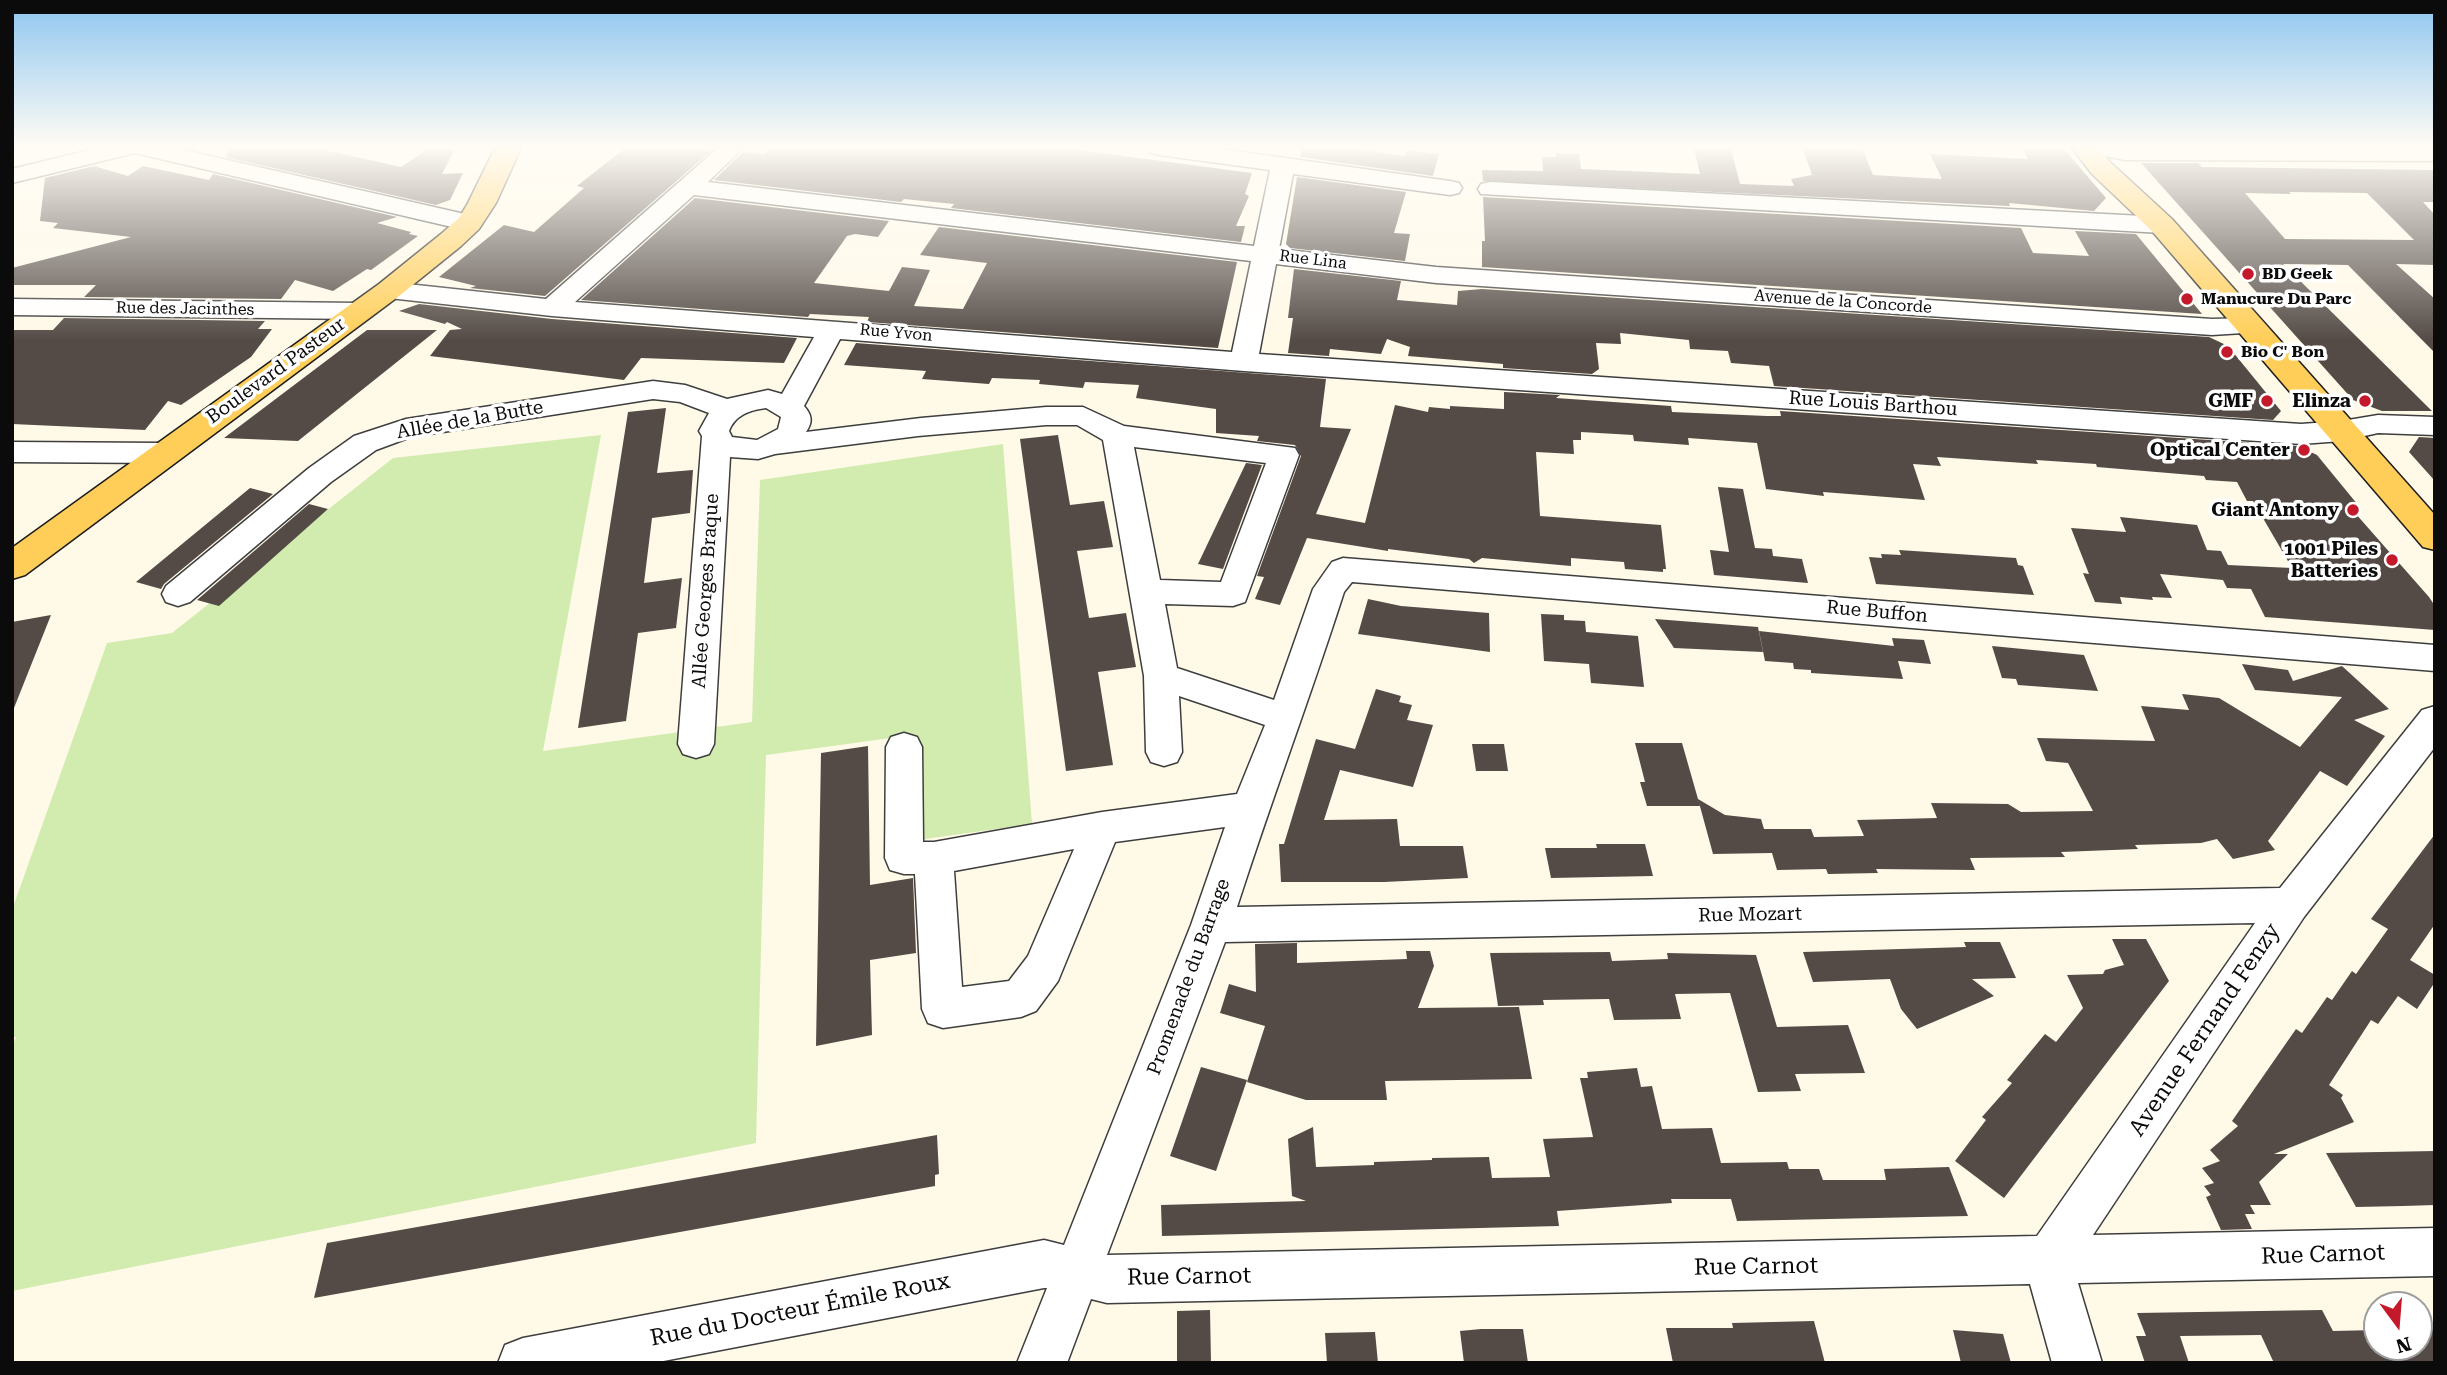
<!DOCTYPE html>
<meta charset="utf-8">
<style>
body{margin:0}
#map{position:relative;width:2447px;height:1375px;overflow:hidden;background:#fff9e8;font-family:"Roboto Serif",serif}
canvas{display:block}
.frame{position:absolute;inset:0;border:14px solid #0b0b0b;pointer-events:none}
.north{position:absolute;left:2363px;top:1291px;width:70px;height:70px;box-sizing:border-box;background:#fff;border:2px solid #9d9d9d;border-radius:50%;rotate:164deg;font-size:19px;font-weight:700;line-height:28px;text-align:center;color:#0b0b0b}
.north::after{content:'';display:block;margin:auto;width:24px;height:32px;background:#c4192a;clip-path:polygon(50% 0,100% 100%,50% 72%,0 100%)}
</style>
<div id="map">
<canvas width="2447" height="1375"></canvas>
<div class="frame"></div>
<div class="north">N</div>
</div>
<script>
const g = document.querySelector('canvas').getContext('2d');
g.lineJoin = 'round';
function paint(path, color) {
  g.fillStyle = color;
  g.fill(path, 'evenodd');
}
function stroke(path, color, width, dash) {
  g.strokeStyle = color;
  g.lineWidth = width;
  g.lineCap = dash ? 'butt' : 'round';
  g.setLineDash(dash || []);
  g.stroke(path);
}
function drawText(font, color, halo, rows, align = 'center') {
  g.font = font + ' "Roboto Serif",serif';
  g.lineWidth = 7;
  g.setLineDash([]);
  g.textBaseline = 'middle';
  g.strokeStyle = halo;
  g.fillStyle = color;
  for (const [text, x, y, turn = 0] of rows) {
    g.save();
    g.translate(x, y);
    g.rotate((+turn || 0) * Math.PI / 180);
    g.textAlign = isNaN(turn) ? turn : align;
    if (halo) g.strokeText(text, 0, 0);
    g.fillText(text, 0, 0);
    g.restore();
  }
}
paint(new Path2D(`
 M601,435L543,751L752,722L760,480L1003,444L1032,824L904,842L891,738L766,755L756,1143L12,1291V1047L16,1037H12V910L107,643L172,633L393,458Z`), '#d2ecaf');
paint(new Path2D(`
 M230,149H321L401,167L428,149H455L442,174L463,173L450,200L436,205L225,157Z
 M624,149L712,150L545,296L470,288L476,286L439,277L504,225L534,232L584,188L577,186Z
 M770,149H1071L1252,173L1245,194L1249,196L1236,226H1245L1241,242L951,208L954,204L904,199L901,202L714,180L743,152L765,154Z
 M1302,149H1356L1405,156L1407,150L1439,154L1433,176L1300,157Z
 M1694,149H1731L1740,184L1794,186L1791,179L1812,175L1803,149L1863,150L1873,175L1942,179L1930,154L2028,159L2023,149H2064L2106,198L2094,211L2009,203L2010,206L1483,181L1482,170L1543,171L1542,157H1556V153L1579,154L1581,169L1700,174Z
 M2141,163H2198L2202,167L2435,170V202H2423L2435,215V265L2396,264L2435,299V353L2348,265L2283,264L2432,411H2382L2353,400ZM2289,192L2367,193L2414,240L2285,239L2245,193L2291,194Z
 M94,166L128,176L143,166L209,180L213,174L397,217L377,223L411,232L409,234L418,236L371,270L367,269L333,291L295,280L281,299L84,297L96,285H12V268L131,237L53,228L58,223L40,221L45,178Z
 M1297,177L1406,192L1394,233L1410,234L1405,261L1290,248L1286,244Z
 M1483,197L2021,228L2033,253L2089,256L2075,231L2136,234L2202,314L1482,267V241H1485Z
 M695,198L889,221L878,237L855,234L847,236L814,283L889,291L902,267L930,270L914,306L963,309L987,263L920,255L939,227L1237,262L1218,348L867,322L869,317L810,314L808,317L581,300Z
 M1294,269L1401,281L1397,300L1457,305L1458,291L1482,289L2209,337L2228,346L2281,411L2273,420L1774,386L1769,366L1731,363L1728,351L1690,349L1689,340L1620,333L1621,344L1596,343L1599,369L1592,374L1503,368V364L1408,356L1410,347L1387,339L1381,354L1330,349L1329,356L1288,353L1293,318H1288Z
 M419,304L552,319L797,338L784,363L641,358L624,380L430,356L450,330L462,329L447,322L445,324L399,311Z
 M64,318L265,321L258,329H272L251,357L181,405L168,401L145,430L12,424V330H53Z
 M367,330H437L298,441L224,438Z
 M856,343L1326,379L1320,427L1351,429L1316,514L1365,523L1395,405L1428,412L1429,407L1450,409V406L1504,409V392L1560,395L1556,398L1671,406L1672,412L1767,416H1781L1780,411L2298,446L2317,455L2358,505H2348L2429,597L2435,606V630L2265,617L2251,589L2227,588L2223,580L2160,574L2172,598L2152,597L2153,600L2120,597L2122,604L2095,602L2083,573L2089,574L2071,528L2126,532L2120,517L2197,525L2207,550L2221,551L2228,565L2292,568L2253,501H2247L2237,482L2206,480L2204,476L2097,467L2096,464L2036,460L2038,464L1937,457L1941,466L1913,464L1925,500L1823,492L1824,496L1766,489L1757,443L1688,438L1689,445L1634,441L1633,435L1581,432V440H1573L1574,454L1536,452L1540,516L1661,525L1666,569H1663V572L1625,569L1624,562L1571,558V566L1482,558L1474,563L1469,559L1388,549V551L1307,538L1280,605L1255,599L1264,577L1257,576L1301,456L1295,445L1257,441L1259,436L1216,433V409L1136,398L1139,385L1085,382L1083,388L1039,384L1040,380L992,378L989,384L922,379L926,371L844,365Z
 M666,408L657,473L693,470L690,513L652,518L644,583L682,578L676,628L638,633L626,721L578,728L628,412Z
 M1058,435L1070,505L1104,501L1113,547L1077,551L1089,618L1126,613L1136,667L1098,672L1113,765L1066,771L1020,439Z
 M2419,437L2435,438V481L2409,452Z
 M1246,463L1262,465L1223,569L1198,564Z
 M1718,487L1743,489L1755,548L1772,549L1773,556L1802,559L1808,583L1714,575L1710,550L1729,552Z
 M250,488L273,494L164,584L161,589L136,582Z
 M309,504L328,509L219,606L197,600Z
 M1899,550L2016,558L2018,565L2023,566L2034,595L1876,584L1869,557L1882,558L1881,554L1901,555Z
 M1368,599L1401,606L1489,613L1490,652L1358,634Z
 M1541,614L1564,615V620L1585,621L1586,632L1638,636L1644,687L1591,683L1589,664L1544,661Z
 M51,615L14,708H12V622Z
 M1655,619L1758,627L1763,652L1674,648Z
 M1759,631L1894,646L1892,638L1924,640L1931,664L1898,661L1903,679L1811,673V670L1794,669L1793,663L1765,661Z
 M1992,646L2084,655L2098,691L2018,685L2016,679L2002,678Z
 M2242,664L2288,670L2293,681L2342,666L2389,709L2354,720L2385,736L2347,786L2320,771L2268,841L2275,850L2233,859L2217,839L2201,843L2135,845L2138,849L2061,852L2065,857L1970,858L1975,870L1876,869L1878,873L1828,874L1826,869L1777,870L1772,853L1713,854L1698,799L1725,815L1761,819L1764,829H1811L1814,837L1864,836L1857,820L1937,818L1931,803L2008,804L2021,812L2093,811L2068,763L2046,761L2037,738L2155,741L2141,706L2189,710L2182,694L2219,698L2300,747L2342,697L2255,690Z
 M1376,689L1401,696L1399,702L1412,705L1407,720L1433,725L1413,787L1340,770L1324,820L1397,819L1400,846H1463L1468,878L1384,882H1281L1279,844H1284L1316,739L1355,749Z
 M1635,743H1682L1700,806H1647L1640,782H1645Z
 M1472,744H1504L1508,771H1476Z
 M868,746L870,885L913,878L916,953L870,960L872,1035L816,1046L821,753Z
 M2435,834V924L2410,960L2435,975V982L2417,1009L2398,996L2378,1024L2371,1020L2329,1085L2343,1095L2341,1098L2354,1122L2274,1154H2288L2259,1182L2271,1205H2250L2255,1214H2245L2252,1229L2221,1230L2206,1197L2211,1195L2204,1186L2214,1183L2202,1168L2220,1161L2210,1150L2238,1126L2232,1121L2296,1029L2302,1033L2327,997L2332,1000L2352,971L2356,974L2388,929L2371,919Z
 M1596,844H1645L1653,876L1551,878L1545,848H1597Z
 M2112,939H2146L2169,981L2004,1198L1955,1161L1986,1120L1982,1117L2012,1083L2007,1080L2045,1034L2056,1042L2083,1008L2067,975L2103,974L2105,970L2124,965Z
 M1964,942H2000L2016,978L1972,979L1994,996L1917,1029L1901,1009L1890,979L1813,982L1803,952L1966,947Z
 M1297,943V963L1407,959L1406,951H1430L1434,966L1418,1008L1519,1007L1532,1079L1385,1081L1387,1100H1306L1247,1082L1265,1026L1220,1013L1229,984L1256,992L1255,944Z
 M1610,952L1612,961L1668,959L1667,953L1756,955L1777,1027L1848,1025L1865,1073L1795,1074L1801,1091L1758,1092L1730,993L1675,994L1681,1019L1614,1020L1609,999L1543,1000L1544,1005L1498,1006L1490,953Z
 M1201,1067L1247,1080L1216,1171L1170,1156Z
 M1637,1068L1641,1087L1652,1086L1662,1129L1712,1128L1721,1163L1787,1162L1789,1169H1819L1823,1180H1886L1884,1169L1949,1167L1968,1216L1737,1221L1731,1199H1671L1672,1203L1557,1211L1559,1226L1162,1236L1161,1205L1306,1201L1292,1196L1288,1139L1313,1127L1316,1167L1374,1165V1162L1432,1160V1158L1489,1157L1492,1178L1550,1177L1543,1139L1593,1137L1580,1078H1588L1587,1072Z
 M937,1135L939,1174L935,1175V1186L314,1298L327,1243Z
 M2435,1151V1205L2403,1206L2356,1207L2326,1153Z
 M1210,1310L1211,1363H1177V1311Z
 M2322,1310L2333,1331L2377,1330V1347H2419V1330L2435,1329V1363H2274L2261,1335L2180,1336L2189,1363H2145L2136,1336H2146L2137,1313Z
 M1814,1321L1825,1363H1673L1666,1328H1733L1732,1323Z
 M1481,1329H1523L1528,1363H1464L1460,1331Z
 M1953,1330L2003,1334L2011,1363H1961Z
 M1375,1332L1378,1363H1327L1325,1333Z`), '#544b46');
const minor = new Path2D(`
 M97,148H175L469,215L478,218L482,223L478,228L469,231L135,153L12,183V169Z
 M718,148H743L708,182L1254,246L1270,170L1159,155L1151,153L1148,148H1214L1450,181L1459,183L1462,188L1459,193L1450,195L1293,174L1279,249L1436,267L2212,319L2249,318L2259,320L2263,326L2259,332L2212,335L1436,283L1276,264L1259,354L2301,424L2342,421L2378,415L2435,417V435L2378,433L2342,441L2301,444L1244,371L840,339L804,406C812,415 813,422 806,432L921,418L1046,407H1083L1124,426L1295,448L1299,455L1245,602L1233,606L1165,604L1177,668L1274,700L1313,589L1332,562L1343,558L2435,645V671L1352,582L1344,592C1310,698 1271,801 1237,907L2280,888L2422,710L2435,706V747L2304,917L2093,1235L2435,1228V1276L2078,1283L2102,1363H2052L2030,1284L1107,1303L1091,1299L1067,1363H1017L1047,1288H1044L653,1363H498L505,1345L523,1338L1044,1240L1064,1245L1191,925L1225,827L1115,842L1058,981L1036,1011L1021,1017L943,1028L928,1023L922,1009L915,874H904L890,870L885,858L886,747L891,737L904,733L917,737L922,747L923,842H934L1102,812L1237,794L1265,725L1179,696L1182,752L1177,762L1164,766L1151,762L1146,752L1144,676L1103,440L1077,425H1046L918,436L775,454L758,459L730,457L714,744L709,754L696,758L683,754L678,744L702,436L699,431L709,413L680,402L653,399L411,437L376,450L331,482L190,602L178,606L166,602L162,594L166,586L309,468L354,436L406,419L653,381L685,385L727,399L768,390L782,394L814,337L552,316L389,298L380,296L376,290L380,284L389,282L546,299ZM694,195L1251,261L1232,352L575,302ZM766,408L781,417L778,429L757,440L732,437L729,431C735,415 750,410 766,408ZM1134,447L1266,463L1221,582L1160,580ZM1074,849L1028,956L1009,981L962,987L954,871ZM2255,923L2037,1236L1107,1255L1225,942Z
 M2085,148H2435V161L2125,160L2088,153Z
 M1490,182L2162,217L2171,220L2175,225L2171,230L2162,233L1481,194L1478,189L1481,184Z
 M12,299L358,303L368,305L371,311L368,317L358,319L12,315Z
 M12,442L163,443L174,446L178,453L174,460L163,463L12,462Z`);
const major = new Path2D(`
 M495,148H521L496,203L479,229L461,246L399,296L25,575L12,579V548L379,284L441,234L459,218L468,203Z
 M2072,148H2099L2110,162L2172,219L2435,515V550L2423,547L2152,231L2092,174Z`);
stroke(minor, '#3e3e3e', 3);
stroke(major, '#1c1c1c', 3);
paint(minor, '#fff');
paint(major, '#ffce58');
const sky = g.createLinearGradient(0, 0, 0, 341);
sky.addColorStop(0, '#8ec6f0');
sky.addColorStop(0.43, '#fffcf5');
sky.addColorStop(1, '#fffcf500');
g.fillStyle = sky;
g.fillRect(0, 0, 2447, 341);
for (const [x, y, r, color] of [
 [2248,274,7,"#c4192a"],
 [2187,299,7,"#c4192a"],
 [2227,352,7,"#c4192a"],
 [2267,401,7,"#c4192a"],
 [2365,401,7,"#c4192a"],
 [2304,450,7,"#c4192a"],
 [2353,510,7,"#c4192a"],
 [2392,560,7,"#c4192a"]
]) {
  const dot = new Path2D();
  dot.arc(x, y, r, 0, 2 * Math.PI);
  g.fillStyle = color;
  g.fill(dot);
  stroke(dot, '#fff', 2.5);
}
drawText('16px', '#0b0b0b', '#fff', [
 ["Rue Lina",1313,260,7],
 ["Avenue de la Concorde",1843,302,4],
 ["Rue des Jacinthes",185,309,1],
 ["Rue Yvon",896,333,5]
]);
drawText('bold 16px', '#0b0b0b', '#fff', [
 ["BD Geek",2262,274],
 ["Manucure Du Parc",2201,299],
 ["Bio C' Bon",2241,352]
], 'left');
drawText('19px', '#0b0b0b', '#fff', [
 ["Boulevard Pasteur",276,371,-36],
 ["Rue Louis Barthou",1873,404,4],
 ["Allée de la Butte",470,420,-10],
 ["Allée Georges Braque",706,591,-86],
 ["Rue Buffon",1877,612,5],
 ["Rue Mozart",1750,915,-1],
 ["Promenade du Barrage",1189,977,-70]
]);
drawText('bold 19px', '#0b0b0b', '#fff', [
 ["GMF",2253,401],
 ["Elinza",2351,401],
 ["Optical Center",2290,450],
 ["Giant Antony",2339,510],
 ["1001 Piles",2378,549],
 ["Batteries",2378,571]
], 'right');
drawText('23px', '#0b0b0b', '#fff', [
 ["Avenue Fernand Fenzy",2205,1030,-56],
 ["Rue Carnot",2323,1255,-2],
 ["Rue Carnot",1756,1267,-1],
 ["Rue Carnot",1189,1277,-1],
 ["Rue du Docteur Émile Roux",800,1310,-11]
]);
</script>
